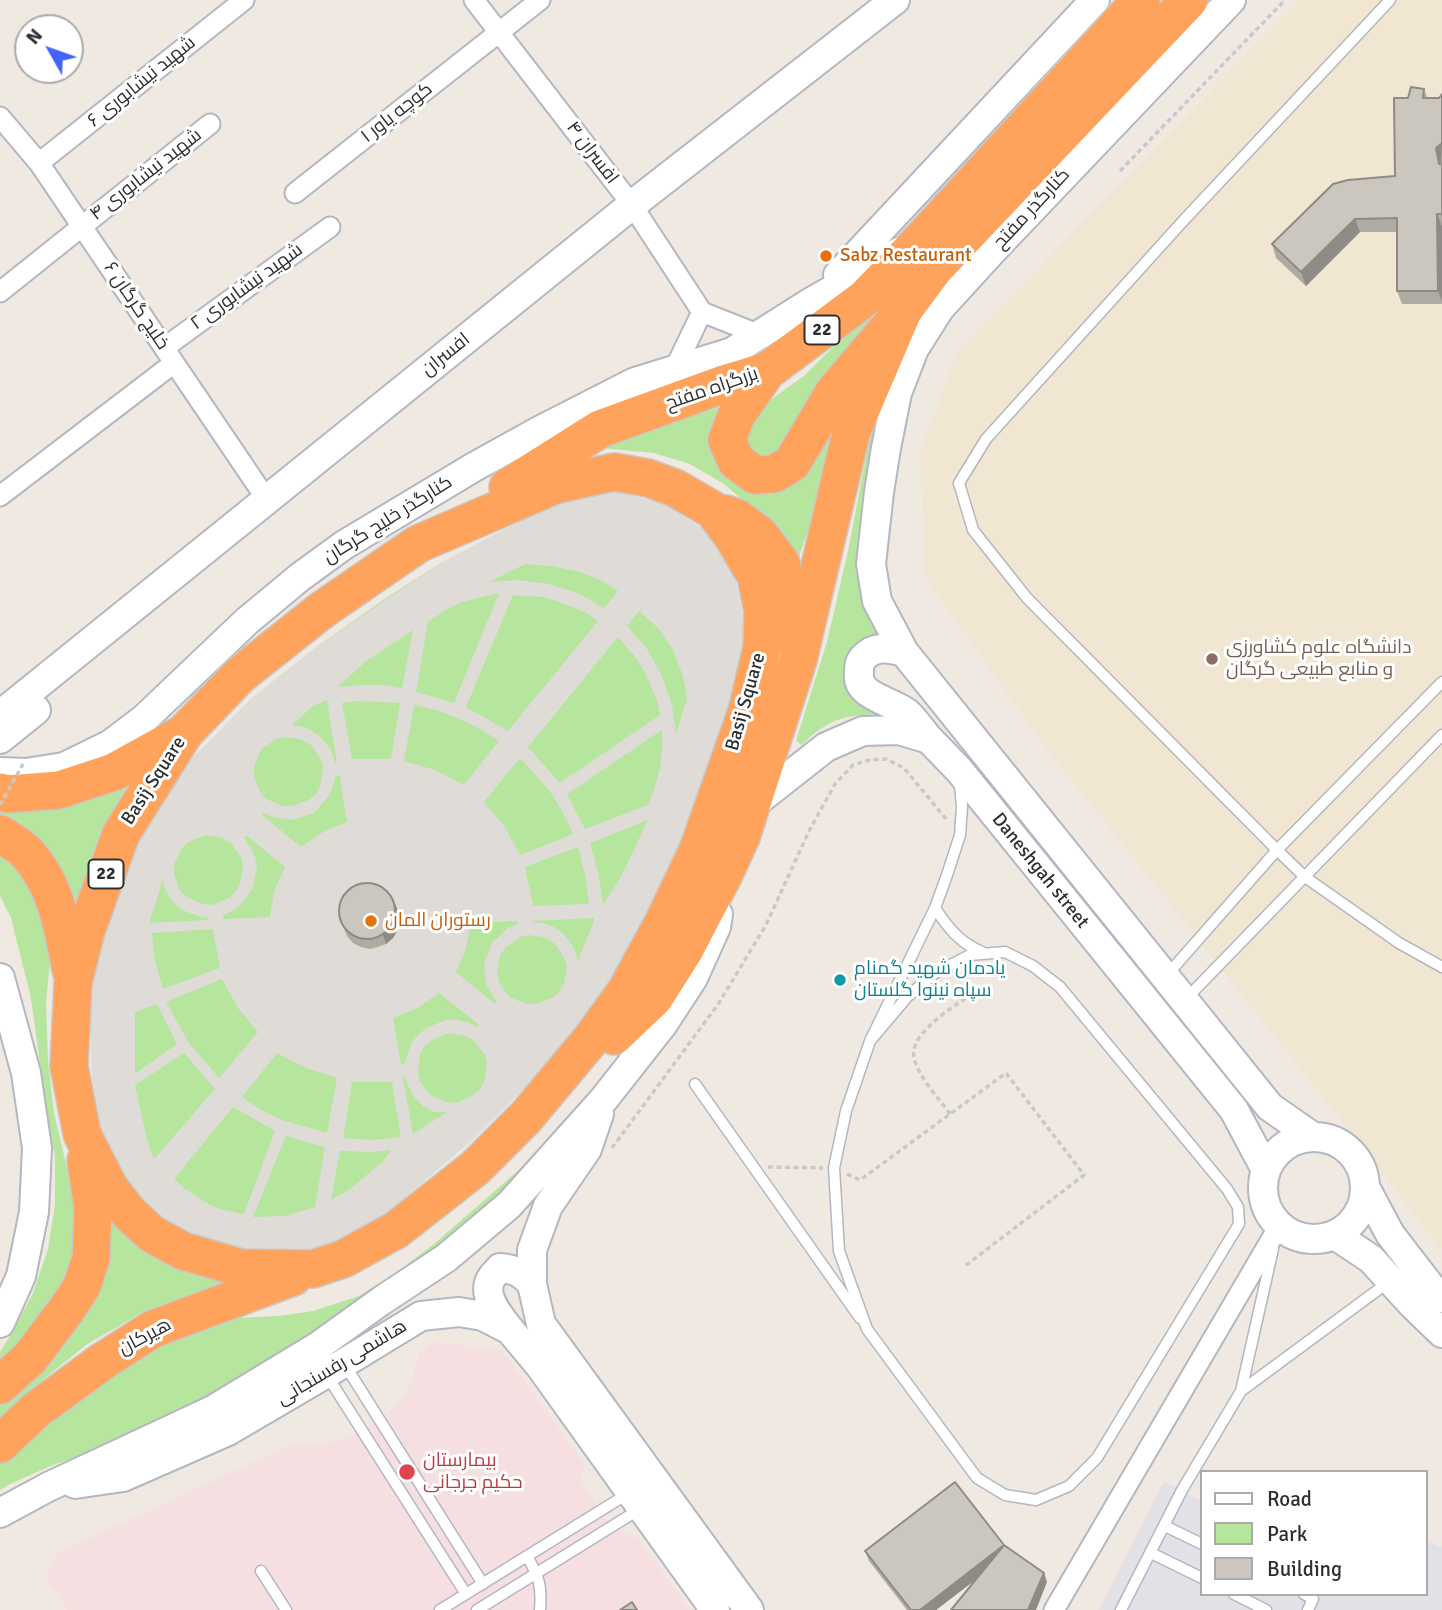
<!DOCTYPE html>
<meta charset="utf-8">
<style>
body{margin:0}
#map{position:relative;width:1442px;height:1610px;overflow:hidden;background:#efe9e1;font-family:Signika,sans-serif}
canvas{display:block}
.legend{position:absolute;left:1200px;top:1470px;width:228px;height:126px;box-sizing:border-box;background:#fff;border:2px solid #ababab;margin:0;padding:9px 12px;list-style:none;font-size:21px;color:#2e2e2e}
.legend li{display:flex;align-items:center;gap:14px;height:35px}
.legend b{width:35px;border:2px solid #ababab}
.north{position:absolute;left:14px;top:14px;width:70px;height:70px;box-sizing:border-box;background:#fff;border:2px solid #ababab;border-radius:50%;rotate:310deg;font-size:19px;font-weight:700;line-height:28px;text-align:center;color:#2e2e2e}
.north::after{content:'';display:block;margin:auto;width:24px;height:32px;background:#4264fb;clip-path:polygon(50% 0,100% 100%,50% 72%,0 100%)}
</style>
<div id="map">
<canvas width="1442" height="1610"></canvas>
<ul class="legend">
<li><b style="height:9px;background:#fff"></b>Road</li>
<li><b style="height:19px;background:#b6e59e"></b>Park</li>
<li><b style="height:19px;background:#cbc7bf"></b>Building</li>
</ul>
<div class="north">N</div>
</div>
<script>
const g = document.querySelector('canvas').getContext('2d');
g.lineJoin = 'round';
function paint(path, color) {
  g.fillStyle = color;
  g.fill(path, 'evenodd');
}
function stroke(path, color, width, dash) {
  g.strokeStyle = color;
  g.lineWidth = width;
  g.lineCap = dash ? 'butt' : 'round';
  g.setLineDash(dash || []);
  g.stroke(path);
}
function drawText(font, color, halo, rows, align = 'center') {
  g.font = font + ' Signika,Cairo,sans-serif';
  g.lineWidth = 6;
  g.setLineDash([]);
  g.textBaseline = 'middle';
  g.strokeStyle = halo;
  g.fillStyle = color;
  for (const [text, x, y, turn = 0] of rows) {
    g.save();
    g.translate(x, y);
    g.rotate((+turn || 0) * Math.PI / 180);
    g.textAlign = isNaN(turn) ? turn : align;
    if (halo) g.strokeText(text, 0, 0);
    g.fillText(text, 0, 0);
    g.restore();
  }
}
paint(new Path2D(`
 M1164,1481L1199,1500L1202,1495V1594H1426V1541L1442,1547V1610H1099Z`), '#e3e1e8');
paint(new Path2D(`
 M1299,0H1442V1250L1293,1059L1041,741L925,577L920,453L958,351Z`), '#f0e6d1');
paint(new Path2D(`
 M433,1342L502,1350L585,1464L580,1481L614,1530L638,1538L690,1610H67L46,1577L58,1553L290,1445L322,1444L353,1436L387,1414L405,1396L413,1376L420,1351Z`), '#f5dfe0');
paint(new Path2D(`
 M876,304L880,309L814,397L773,464L741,446L750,415L805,375Z
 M725,406L754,486L834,409L817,505L792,576L753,509L724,484L690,464L654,453L602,448L678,419Z
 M879,412L884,640L850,664L892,715C852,714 831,715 802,745L796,741L827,642L849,547L874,413Z
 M667,505L735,577L729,709L472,1140L389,1211L252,1260L101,1134L92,1074L90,1009L251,699L319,645L386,598L434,567L505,529Z
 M129,781L98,847L74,916L0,820V811L20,809Z
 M0,846L41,893L51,950L46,1004L48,1061L54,1113L71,1185L77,1226L72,1263L58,1301L0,1364V1352L9,1338L33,1293L48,1249L55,1205V1157L47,1115L31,998L11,918L0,896Z
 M537,1154L490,1205L439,1249L246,1382L88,1453L53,1465L10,1484L0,1490V1461L110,1372L189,1330L237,1318L279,1316L313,1311L359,1296L393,1275L434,1244Z
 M107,1210L171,1263L203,1277L233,1284L148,1309L86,1345L29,1391L0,1418V1397Z`), '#b6e59e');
paint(new Path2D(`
 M616,491L667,505L706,531L735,577L746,630L729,709L685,838L660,896L612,979L547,1066L472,1140L389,1211L335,1246L293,1259L191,1245L120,1182L101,1134L92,1074L90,1009L98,941L139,828L182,768L251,699L319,645L434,567L505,529L558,502ZM525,564L551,566L581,572L602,581L618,591L604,608L578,593L548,584L518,580L489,582ZM499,593L454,703L416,692L428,622L444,611L462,602ZM513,595L543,597L557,601L585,612L598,621L508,731L466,707ZM639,611L658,628L673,650L683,676L687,699L676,734L672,705L662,676L647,649L627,626ZM413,630L402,688L384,685H361L338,687L366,661ZM618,637L637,659L645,673L657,700L660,715L560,783L528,747ZM327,700L337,762L335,763L332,752L325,742L317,734L307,728L292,725L313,706ZM357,701L400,703L391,759H352L342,703ZM414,705L436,710L458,718L480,729L499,741L464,785L435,770L404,761ZM662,730V749L660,768L655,787L648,805L585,829L567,794ZM285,737L303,740L311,745L321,759L323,768L320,786L316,794L309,800L292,806H283L266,799L260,792L254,776V766L261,750L276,739ZM520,758L536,775L551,793L563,813L573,834L520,855L505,827L484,802ZM336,776H340L347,822L323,832L301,847L262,815L264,813L273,817L294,820L315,812L329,796ZM648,820L621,877L603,905L598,872L590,843ZM205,835L223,838L231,843L241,857L243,866L240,884L235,892L229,898L212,905L203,904L187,897L180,891L174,874V864L182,848L188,842ZM246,835L285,867L274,891L270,917L223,919V916L241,905L253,887L257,866L255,856L244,837ZM578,847L585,875L589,904L533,906L525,867ZM163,880L164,886L169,897L177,906L187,912L198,916L209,918V920L149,923ZM594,918L592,927L585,942L578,962L576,953L571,943L563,934L554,927L543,923L532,922L531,921ZM518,921V924L508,928L492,943L484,963L486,984L497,1002L495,1004L456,972L466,948L471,923ZM399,922L397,931L393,938L386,944L378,948L369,949L361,947L353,943L347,936L344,928ZM213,929L220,968L163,989L155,961L152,933ZM529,935L546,938L554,943L564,957L567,966L564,984L559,992L552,998L535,1004H526L510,997L504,990L499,982L497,973L500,955L505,948L520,937ZM222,979L238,1008L258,1032L219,1078L189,1043L166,1002ZM439,993L479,1025L477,1027L467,1022L457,1020H446L426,1028L418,1035L411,1043L405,1063L401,1064L393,1018L418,1008ZM157,1004L177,1044L135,1074V1012ZM449,1033L466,1036L474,1041L485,1055L487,1064L484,1082L479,1090L472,1096L456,1103L446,1102L430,1095L420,1081L418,1072L420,1054L425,1046L432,1040ZM184,1053L215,1089L154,1159L147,1140L135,1085ZM277,1053L306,1068L337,1078L327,1133L282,1120L261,1110L242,1097ZM405,1077L409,1088L415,1098L423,1106L434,1112H447L413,1134L403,1078ZM352,1082H392L401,1137L372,1140L343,1138ZM233,1107L275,1131L244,1214L223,1210L210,1205L185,1189L174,1179ZM286,1136L325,1147L315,1207L285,1216L253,1217ZM391,1150L383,1161L349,1190L331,1200L340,1151L371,1152Z`), '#dfdcd8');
const lane = new Path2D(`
 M1390,0L1184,220L986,439L959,483L973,530L1027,598L1277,850L1305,877L1399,943L1442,967
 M935,908C948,928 960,943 982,952
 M1167,975L1277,850L1442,682
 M1185,1000L1442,735
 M870,1041L907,997L935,973L970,955L1005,952L1033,966L1060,987L1227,1189L1238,1207L1239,1224L1097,1458L1069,1486L1036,1500L1005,1495L977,1478L867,1329L839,1251L834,1168L846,1111L870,1041L935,908L947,875L960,835L962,807L960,785
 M695,1084L860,1318
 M345,1365L483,1584
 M326,1374L466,1594
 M1241,1391L1390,1281
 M1165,1526L1202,1544
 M1151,1553L1202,1578
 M527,1556C539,1577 542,1586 540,1610
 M261,1571L286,1610
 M1234,1594L1266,1610
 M1304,1594L1313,1599L1308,1610
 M440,1610L629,1493
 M477,1610L640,1509
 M1121,1610L1182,1490L1241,1391L1273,1249`);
const street = new Path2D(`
 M474,0L632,205L702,312
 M0,117L39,163L267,500
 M39,163L244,0
 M295,193L540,0
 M0,292L210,124
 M702,312L760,335
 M164,348L330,227
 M674,370L702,312
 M0,496L174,363
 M1054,1610L1279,1226`);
const secondary = new Path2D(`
 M1231,0L992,251L940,308L914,349L897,393L886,448L879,492L871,564L877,601L904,652L1270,1107L1313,1137
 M838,275L1095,0
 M904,652C888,648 875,645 863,658C859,663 859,667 859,674C856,696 892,701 907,713C915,720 921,730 928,738
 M0,715L632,205L895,0
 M0,739L36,710
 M0,772L26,773L64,767L111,744L144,719L247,621L300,577L344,545L474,467L539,431L635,382L732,352L808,304L899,252
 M751,806L826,747L863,731L899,730L929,739L959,770L1234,1110L1266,1170
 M0,978L26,1073L37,1148L34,1212L21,1276L0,1323
 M599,1114L587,1149L548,1206L532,1250V1284L541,1324L749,1610
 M1263 1188a51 51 0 1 1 102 0a51 51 0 1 1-102 0Z
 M1365,1187L1390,1234L1430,1286L1442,1298
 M1335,1235L1371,1259L1413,1305L1442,1333
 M510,1330C499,1316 480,1294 492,1277C494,1274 498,1271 500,1268C515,1269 522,1273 532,1284
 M75,1484L123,1477L228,1431L344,1363L421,1316L459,1312L483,1316L510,1330L540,1366L715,1610
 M0,1513L48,1487L213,1410L317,1347L381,1301L446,1258L509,1205L604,1099L663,1024L693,978L716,927L718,914`);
const highway = new Path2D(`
 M767,371L736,416L727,440L736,461L755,475L774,474L792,463L834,392L903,311L934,269L1189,0
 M614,472L648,478L675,488L713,510L733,537L756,576L763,611L762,647L747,711L698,850L663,923L626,991L592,1038L526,1117L475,1168L396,1230L343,1259L313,1269L241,1268L183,1251L152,1234L129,1213L109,1187L82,1134L69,1066L73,983L86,931L121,834L185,732L240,675L322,610L418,544L555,485Z
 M508,487L600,429L724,384L767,371L865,298L922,239L1141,0
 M726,514L737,518L760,535L781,563L796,641
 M0,792L8,794L59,790L114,772L181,735
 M0,834C9,840 20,845 27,853C57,886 63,929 71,970
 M614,1036L654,998L685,949L723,876L741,837L798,660L851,433L903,311
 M0,1385L30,1358L67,1309L82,1286L91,1258L93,1209L86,1160
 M0,1444L36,1410L103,1361L153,1329L293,1277`);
stroke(lane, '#b4b7c1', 13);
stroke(street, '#b4b7c1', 23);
stroke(secondary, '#b4b7c1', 32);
stroke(highway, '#c9c9c9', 40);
stroke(new Path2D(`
 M1120,171L1285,0
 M950,1114C938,1097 919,1078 914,1058C908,1032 961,1002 979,989
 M612,1148L719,1003L766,925L809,831L835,784L853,765L869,760L886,759L904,768L947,820
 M768,1167L823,1168
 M847,1174L860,1180L1006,1073L1084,1175L965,1266`), '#c9c9c9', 3.5, [5, 3.5]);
stroke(lane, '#fff', 10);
stroke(street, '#fff', 19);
stroke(secondary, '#fff', 28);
stroke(highway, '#ffa35c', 37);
stroke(new Path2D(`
 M0,805L23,764`), '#c9c9c9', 3.5, [5, 3.5]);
paint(new Path2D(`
 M1424,89L1427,98H1439L1442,94V304H1402L1397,291V232H1360L1306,286L1276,258L1272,244L1395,176L1408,98Z
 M395,904L399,913V922L397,931L393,938L386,944L370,949L361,947L353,943L347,936L340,918Z
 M1004,1545L1047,1582L976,1579L936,1610H907L869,1561L865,1551Z`), '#afaba4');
paint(new Path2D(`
 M1442,143L1441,161L1442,166L1439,164L1436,148Z
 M1437,214L1442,226V301L1438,291Z
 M1355,219L1360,232L1306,286L1301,272Z
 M395,904L399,913V922L397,931L393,938L386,944L383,935Z
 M1004,1545L1008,1555L936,1610H920Z
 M1044,1573L1047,1582L1036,1610H1028Z`), '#8e8b86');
const building = new Path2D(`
 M1411,87L1424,89L1423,98H1439L1442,94V143L1436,148L1439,164H1442V214H1437L1438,291H1397V218L1355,219L1301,272L1272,244L1333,184L1348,180L1395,176L1394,98H1408Z
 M339 911a28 28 0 1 1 56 0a28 28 0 1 1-56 0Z
 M955,1482L1004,1545L920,1610H911L865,1551Z
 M1004,1545L1044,1573L1028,1610H951Z
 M632,1602L637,1610H620Z`);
paint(building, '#cbc7bf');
stroke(building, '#8e8b86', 2);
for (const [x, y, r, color] of [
 [826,256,7,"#e8710a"],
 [1212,659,7,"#8d6e63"],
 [371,921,7,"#e8710a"],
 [840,980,7,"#0f9aa8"],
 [407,1472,9,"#e0444e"]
]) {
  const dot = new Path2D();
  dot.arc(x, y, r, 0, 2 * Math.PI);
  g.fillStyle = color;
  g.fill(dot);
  stroke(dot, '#fff', 2.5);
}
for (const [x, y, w] of [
 [822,330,35],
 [106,874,35]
]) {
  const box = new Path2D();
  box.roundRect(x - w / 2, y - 14.5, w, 29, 5);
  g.fillStyle = '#fff';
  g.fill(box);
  stroke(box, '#2e2e2e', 2);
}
drawText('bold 18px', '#2e2e2e', null, [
 ["22",822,330],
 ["22",106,874]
]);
drawText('19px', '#2e2e2e', '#fff', [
 ["شهید نیشابوری ۶",142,82,-39],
 ["کوچه یاور ۱",397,113,-38],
 ["افسران ۴",592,153,53],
 ["شهید نیشابوری ۴",146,175,-38],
 ["کنارگذر مفتح",1032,209,-47],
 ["شهید نیشابوری ۲",247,287,-36],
 ["خلیج گرگان ۶",136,306,56],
 ["افسران",446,355,-39],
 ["بزرگراه مفتح",712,389,-19],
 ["کنارگذر خلیج گرگان",388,520,-32],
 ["Basij Square",746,702,-74],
 ["Basij Square",154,781,-57],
 ["Daneshgah street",1040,871,51],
 ["هیرکان",145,1337,-28],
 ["هاشمی رفسنجانی",342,1363,-31]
]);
drawText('19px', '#c56008', '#fff', [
 ["Sabz Restaurant",840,256],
 ["رستوران المان",385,921]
], 'left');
drawText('19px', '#785e54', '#fff', [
 ["دانشگاه علوم کشاورزی",1226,648],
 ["و منابع طبیعی گرگان",1226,670]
], 'left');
drawText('19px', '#0d838f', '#fff', [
 ["یادمان شهید گمنام",854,969],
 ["سپاه نینوا گلستان",854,991]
], 'left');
drawText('19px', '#be3a42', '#fff', [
 ["بیمارستان",423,1461],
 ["حکیم جرجانی",423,1483]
], 'left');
</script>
